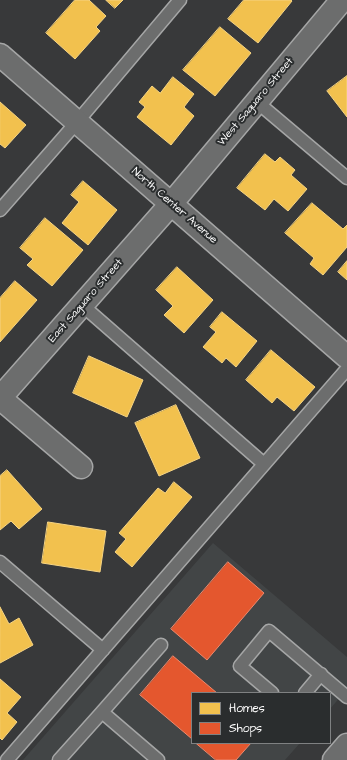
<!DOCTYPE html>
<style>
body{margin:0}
#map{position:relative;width:347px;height:760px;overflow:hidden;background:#38393a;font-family:"Architects Daughter",sans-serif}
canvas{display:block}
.legend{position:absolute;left:191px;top:692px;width:140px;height:52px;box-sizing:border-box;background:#2a2d2e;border:1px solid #7f8182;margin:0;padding:5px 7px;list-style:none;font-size:12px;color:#fff}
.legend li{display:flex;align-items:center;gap:8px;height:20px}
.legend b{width:20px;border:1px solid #7f8182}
</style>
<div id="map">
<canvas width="347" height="760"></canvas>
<ul class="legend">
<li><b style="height:11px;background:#f2c14e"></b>Homes</li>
<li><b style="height:11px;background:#e4572e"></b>Shops</li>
</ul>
</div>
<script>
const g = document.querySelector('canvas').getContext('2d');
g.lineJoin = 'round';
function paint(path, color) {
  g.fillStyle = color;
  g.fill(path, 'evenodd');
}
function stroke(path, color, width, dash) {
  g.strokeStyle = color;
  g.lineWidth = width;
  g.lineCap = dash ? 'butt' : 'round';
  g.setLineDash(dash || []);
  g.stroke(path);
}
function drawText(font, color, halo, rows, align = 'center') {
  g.font = font + ' "Architects Daughter",sans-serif';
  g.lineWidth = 4;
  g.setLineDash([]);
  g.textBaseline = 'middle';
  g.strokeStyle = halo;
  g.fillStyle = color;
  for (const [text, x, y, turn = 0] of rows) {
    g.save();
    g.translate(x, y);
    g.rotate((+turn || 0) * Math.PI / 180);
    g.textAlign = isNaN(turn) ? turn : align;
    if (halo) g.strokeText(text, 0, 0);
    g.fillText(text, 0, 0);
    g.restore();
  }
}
paint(new Path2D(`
 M213,543L347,657V689L330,709V693H192V743H300L285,760H23Z`), '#424546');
const homes = new Path2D(`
 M75,0H89L106,16L96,27L100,31L75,59L46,33Z
 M106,0H123L115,8Z
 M244,0H291L292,1L258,43L228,19Z
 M220,27L251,53L215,96L183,70Z
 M347,76V117L327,91Z
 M173,77L194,94L184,107L194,116L171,145L137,117L145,107L139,102L152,86L160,93Z
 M0,102L26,125L5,148L0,144Z
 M265,154L275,162L280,157L295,170L291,175L307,189L288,211L274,199L265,210L237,188Z
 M83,181L117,210L88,245L62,223L79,202L71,195Z
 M312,203L343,229L347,225V247L323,275L310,264L314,258L285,233Z
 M45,218L83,250L52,286L27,265L33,259L20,248Z
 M347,261V280L338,272Z
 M177,267L213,300L184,333L164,315L173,306L156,290Z
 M15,281L37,300L0,342V298Z
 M222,312L257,341L236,367L226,358L222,363L203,347L216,332L210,327Z
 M271,350L315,387L294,411L277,397L272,403L246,380Z
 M89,356L143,380L127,417L73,393Z
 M176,405L200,458L159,476L135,423Z
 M7,470L42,509L19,529L11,521L0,530V476Z
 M174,482L192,497L132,567L115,552L126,539L119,533L158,488L165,493Z
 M48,522L106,531L100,572L42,563Z
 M0,607L9,624L19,618L33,645L0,663Z
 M0,679L21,697L7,713L17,722L2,740L0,738Z`);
paint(homes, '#f2c14e');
stroke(homes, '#f6d483', 1);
const shops = new Path2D(`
 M228,562L264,593L207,660L171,629Z
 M173,656L217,693H192V739L140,695Z
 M196,743H251L236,760H216Z`);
paint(shops, '#e4572e');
stroke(shops, '#ec896d', 1);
const lane = new Path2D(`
 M257,102L347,178
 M0,210L77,122L180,0
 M82,305L264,464
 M0,562L103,650
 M272,693L240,666L269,631L347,697
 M305,693L321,674
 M102,712L161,645
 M7,760L347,369
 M59,760L102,712L158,760`);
const street = new Path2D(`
 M0,55L347,357
 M0,398L171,204L342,0
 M0,398L81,467`);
const secondary = new Path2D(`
 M334,760L347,745`);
stroke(lane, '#a5a6a6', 15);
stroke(street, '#a5a6a6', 25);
stroke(secondary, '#a5a6a6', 25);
stroke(lane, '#6c6d6d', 12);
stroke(street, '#6c6d6d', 22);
stroke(secondary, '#6c6d6d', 22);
drawText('11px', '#fff', '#2a2d2e', [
 ["West Saguaro Street",256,102,-50],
 ["North Center Avenue",174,206,41],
 ["East Saguaro Street",86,301,-49]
]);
</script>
